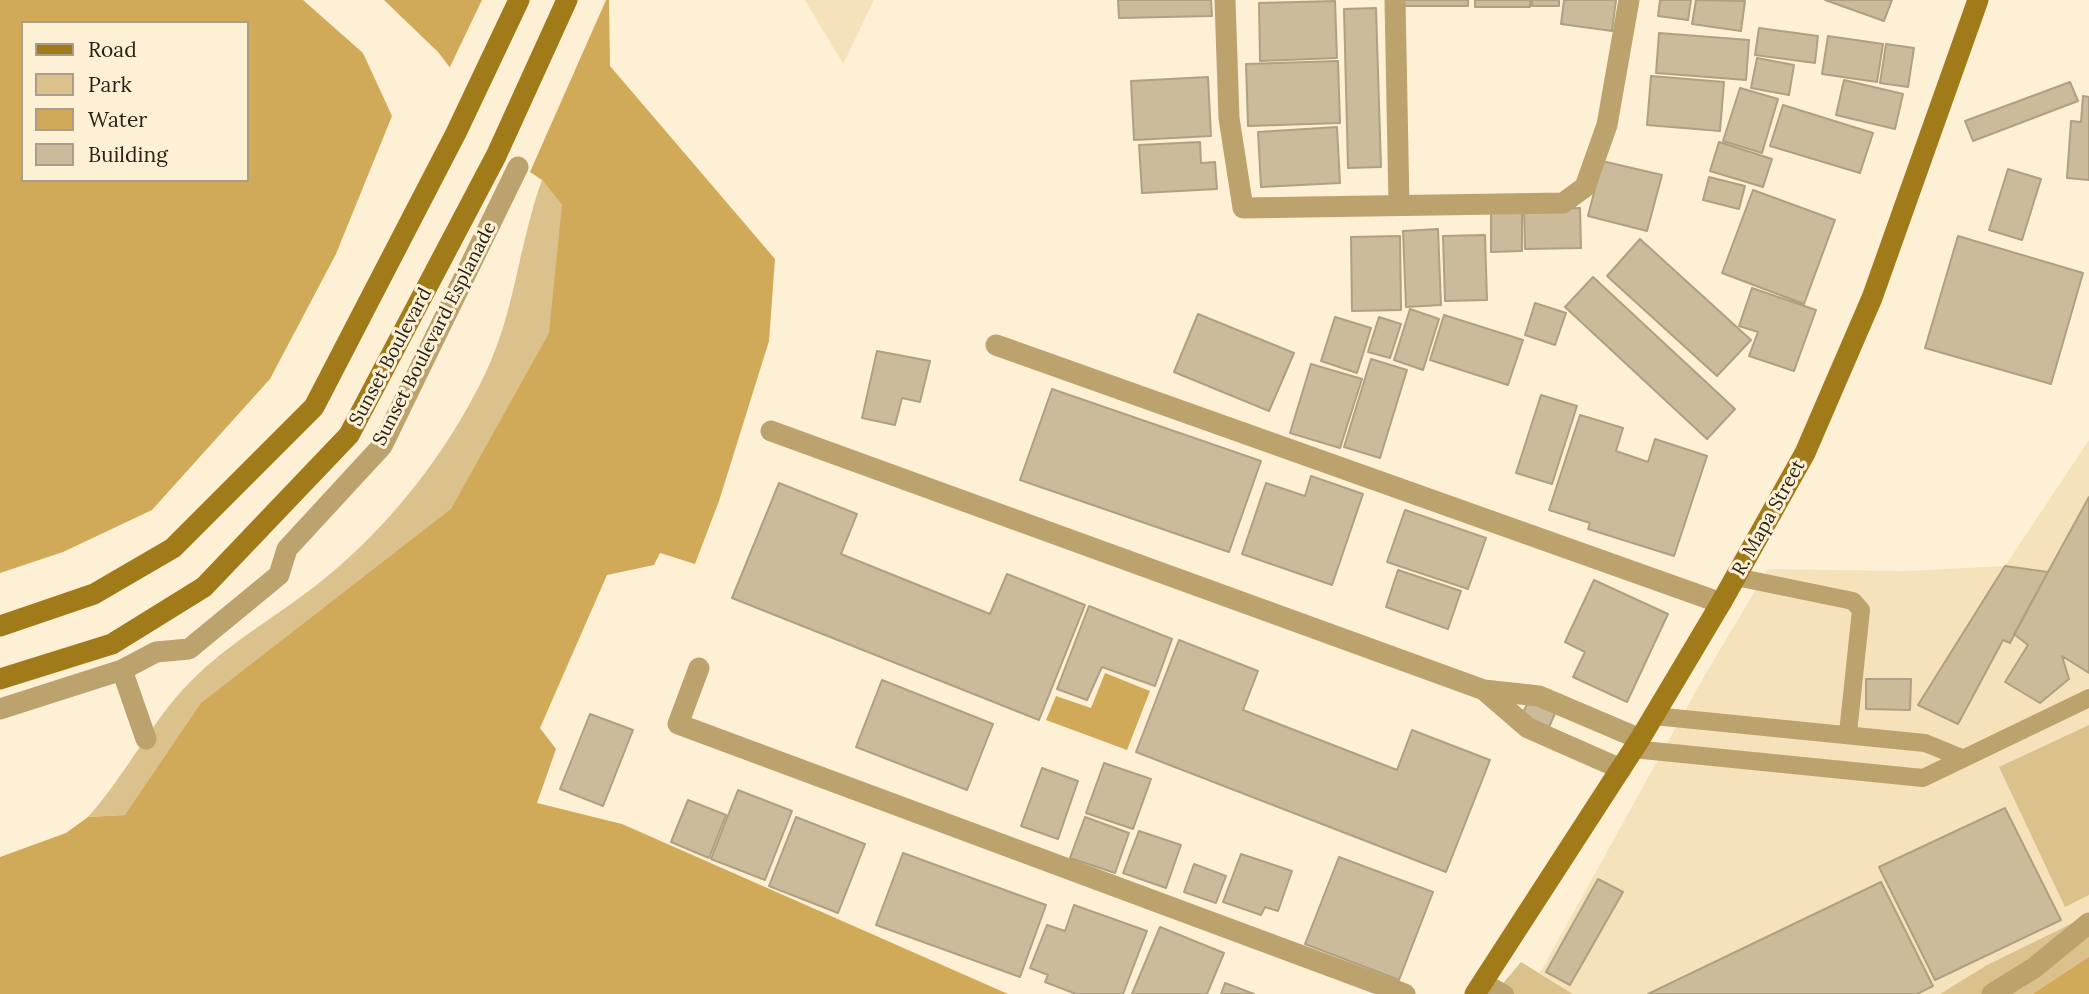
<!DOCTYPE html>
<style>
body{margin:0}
#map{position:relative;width:2089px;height:994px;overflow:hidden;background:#fdf0d5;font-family:Lora,serif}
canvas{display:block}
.legend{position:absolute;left:21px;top:21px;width:228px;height:161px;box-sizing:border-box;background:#fdf0d5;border:2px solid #a89e89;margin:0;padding:9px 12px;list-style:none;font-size:21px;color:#292317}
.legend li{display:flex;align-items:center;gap:14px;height:35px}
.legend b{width:35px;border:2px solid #a89e89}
</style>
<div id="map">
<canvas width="2089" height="994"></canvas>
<ul class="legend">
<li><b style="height:9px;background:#a17a1a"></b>Road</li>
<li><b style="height:19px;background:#dbc18c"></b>Park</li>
<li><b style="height:19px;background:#d1aa59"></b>Water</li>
<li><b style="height:19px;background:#cbbb9b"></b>Building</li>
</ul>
</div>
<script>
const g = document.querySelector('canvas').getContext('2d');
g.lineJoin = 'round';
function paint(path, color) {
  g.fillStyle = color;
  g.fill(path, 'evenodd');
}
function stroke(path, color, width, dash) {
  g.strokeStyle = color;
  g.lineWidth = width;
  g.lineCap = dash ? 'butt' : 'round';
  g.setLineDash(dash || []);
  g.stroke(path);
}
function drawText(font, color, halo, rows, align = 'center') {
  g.font = font + ' Lora,serif';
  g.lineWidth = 6;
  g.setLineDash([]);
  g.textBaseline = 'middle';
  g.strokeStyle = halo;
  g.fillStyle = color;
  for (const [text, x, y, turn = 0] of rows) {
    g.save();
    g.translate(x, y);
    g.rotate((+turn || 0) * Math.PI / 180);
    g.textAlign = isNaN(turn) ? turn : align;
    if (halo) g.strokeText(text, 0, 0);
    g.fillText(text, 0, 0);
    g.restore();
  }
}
paint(new Path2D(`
 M805,0H874L843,64Z
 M2089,440V915L1987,965L1940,994H1573L1540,973L1702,680L1768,569L1905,571L2005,566Z`), '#f6e2ba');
paint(new Path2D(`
 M542,180L562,205L572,326L460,511L125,815L88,817C126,775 150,723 190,682C229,642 280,615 324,579C391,525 449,450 486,372C515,311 519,243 542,180Z
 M2089,725V895L2065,907L1999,767Z
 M2089,915V994H1940L1987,965Z
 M1521,962L1573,994H1494Z`), '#dbc18c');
paint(new Path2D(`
 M0,0H303L363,53L392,116L336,254L270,379L152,510L63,552L0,573ZM23,23H247V180H23Z
 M384,0H609L610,66L775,259L769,341L719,501L695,564L660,553L654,565L607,575L540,728L556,749L537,803L622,824L1008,994H0V857L66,833L88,817L125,815L201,703L451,509L549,333L562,205L542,180L530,172L438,52Z
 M1105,673L1150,691L1127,750L1046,720L1056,696L1091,708Z
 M2089,957V994H2033Z`), '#d1aa59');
paint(new Path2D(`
 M482,0H606L530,172L523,169L448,71Z`), '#fdf0d5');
const building = new Path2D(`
 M1118,0H1211L1212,16L1119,18Z
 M1399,0H1468V6H1399Z
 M1475,0H1530V7H1475Z
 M1532,0H1559V6H1532Z
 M1564,0H1616L1612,31L1561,24Z
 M1660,0H1691L1688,20L1658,16Z
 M1696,0L1745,1L1741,31L1692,24Z
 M1825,0H1892L1884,21Z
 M1335,1L1337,58L1260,61L1259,3Z
 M1376,8L1381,167L1348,168L1344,9Z
 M1759,28L1818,36L1815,63L1755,55Z
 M1659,33L1749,40L1746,80L1656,73Z
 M1828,36L1883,44L1877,82L1822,74Z
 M1886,44L1914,48L1908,87L1880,83Z
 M1757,58L1794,65L1789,95L1751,88Z
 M1338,61L1340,123L1248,126L1246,64Z
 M1651,76L1724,82L1720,131L1647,125Z
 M1208,77L1211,136L1134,140L1131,81Z
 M1844,80L1903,94L1895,129L1836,115Z
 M2070,82L2078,101L1973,141L1965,121Z
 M1740,88L1778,99L1762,153L1723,141Z
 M2083,96L2089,97V180L2067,178L2071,121L2081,122Z
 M1783,105L1873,133L1860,173L1770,146Z
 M1337,127L1340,183L1261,187L1258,132Z
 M1200,142L1201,163L1215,162L1217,189L1142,193L1139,145Z
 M1719,142L1772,159L1763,187L1710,171Z
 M1602,161L1662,175L1647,231L1588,216Z
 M2008,169L2041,179L2022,240L1989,230Z
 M1709,177L1745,186L1739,209L1703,200Z
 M1753,190L1835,220L1804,304L1722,273Z
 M1580,208L1581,248L1525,249L1524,209Z
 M1522,211V251L1491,252V212Z
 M1438,229L1441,305L1406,307L1403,231Z
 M1485,235L1487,300L1445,301L1443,236Z
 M1400,236L1401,310L1352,311L1351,237Z
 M1958,236L2083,273L2051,384L1925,348Z
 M1640,239L1751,340L1717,376L1607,276Z
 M1593,277L1735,409L1707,439L1565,307Z
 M1752,288L1816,310L1794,371L1749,356L1758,332L1739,326Z
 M1535,303L1566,313L1555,345L1525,335Z
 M1410,309L1439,319L1423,370L1394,360Z
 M1198,314L1294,353L1269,411L1174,372Z
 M1444,315L1523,340L1508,385L1430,360Z
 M1335,317L1371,328L1357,373L1321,361Z
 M1379,317L1401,324L1390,358L1368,352Z
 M877,351L930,361L920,402L902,398L895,425L862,418Z
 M1371,359L1407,370L1380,458L1344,447Z
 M1311,364L1362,379L1340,448L1290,433Z
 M1052,389L1261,461L1229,552L1020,480Z
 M1541,395L1577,406L1552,484L1516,473Z
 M1580,415L1623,428L1616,451L1648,462L1655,439L1707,456L1674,556L1588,529L1590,523L1549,510Z
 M1311,476L1363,494L1332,585L1242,554L1266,483L1305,496Z
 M779,483L857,514L841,554L990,614L1007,574L1085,605L1039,720L732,598Z
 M2089,497V673L2062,656L2069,679L2040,703L2005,682L2028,645L2014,634Z
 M1405,510L1486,538L1468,589L1387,562Z
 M2005,566L2048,572L2010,643L2003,640L1958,724L1918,705Z
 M1398,570L1461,591L1448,629L1386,607Z
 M1594,580L1668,614L1627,702L1573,677L1585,652L1565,642Z
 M1089,606L1172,639L1155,686L1102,667L1087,700L1057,689Z
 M1179,640L1258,671L1243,710L1397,770L1412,730L1490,760L1446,872L1136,752Z
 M1866,679H1911L1910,710L1866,709Z
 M882,680L993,724L967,790L856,747Z
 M1530,698L1557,709L1549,727L1522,715Z
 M590,714L633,730L603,806L560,789Z
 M1104,763L1151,779L1133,829L1086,813Z
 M1042,768L1078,781L1058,839L1021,826Z
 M738,790L792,811L765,880L711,859Z
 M688,800L726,815L709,858L671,842Z
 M2005,808L2061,920L1935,980L1879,867Z
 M796,817L865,844L838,913L769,886Z
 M1085,817L1129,833L1115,873L1070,858Z
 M1139,831L1181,845L1166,888L1123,873Z
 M903,853L1046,905L1020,977L876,925Z
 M1241,854L1292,871L1278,911L1265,907L1261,915L1223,902Z
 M1339,857L1433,892L1399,980L1305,944Z
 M1194,864L1226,876L1216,903L1184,892Z
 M1598,879L1623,892L1570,985L1546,972Z
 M1881,882L1933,986L1917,994H1648Z
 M1074,905L1147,931L1123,994H1076L1045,982L1048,975L1030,968L1047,925L1065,931Z
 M1160,927L1224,953L1207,994H1132Z
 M1225,983L1254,994H1221Z`);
paint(building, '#cbbb9b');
stroke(building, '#b0a081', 2);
stroke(new Path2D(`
 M1736,577L1853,601L1861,610L1848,733
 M1654,716L1925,743L1962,758
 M1633,749L1923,778L2089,698
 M1484,982L1505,994`), '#bca26d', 18);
stroke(new Path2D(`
 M1225,0L1229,118L1243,208L1563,203L1585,187L1607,125L1629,0
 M1395,0L1399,205
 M996,345L1721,603
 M771,431L1484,690L1539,696L1640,739
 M699,668L678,724L1405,994
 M122,670L146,739
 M1484,690L1528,728L1621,769
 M0,709L122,670L156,652L189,649L279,575L287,549L382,446L518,167
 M1992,994L2034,968L2089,923`), '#bca26d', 21);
stroke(new Path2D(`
 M0,626L94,594L173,548L314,407L456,133L519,0
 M0,679L112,644L204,587L349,435L496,156L567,0
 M1475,994L1640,739L1721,603L1805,453L1872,298L1978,0`), '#a17a1a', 21);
drawText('19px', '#292317', '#fdf0d5', [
 ["Sunset Boulevard Esplanade",435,334,-63],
 ["Sunset Boulevard",391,357,-62],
 ["R. Mapa Street",1769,518,-61]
]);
</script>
